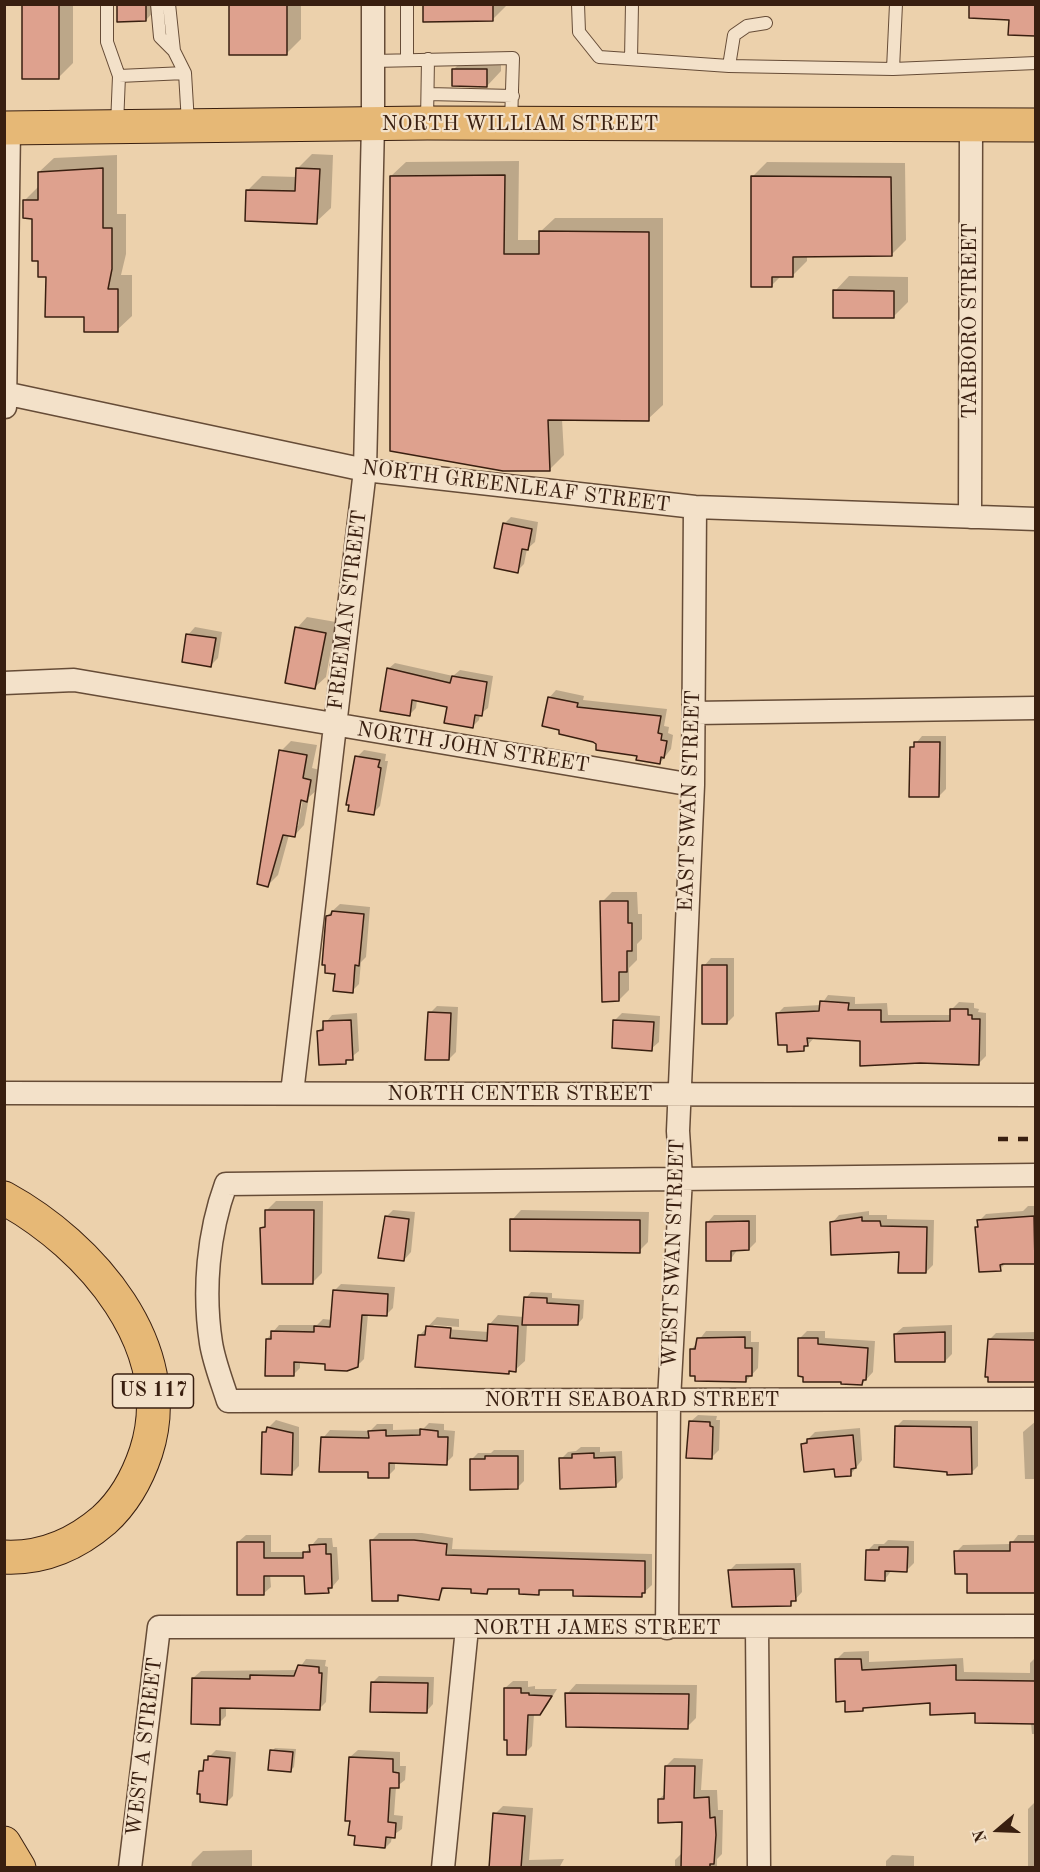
<!DOCTYPE html>
<style>
body{margin:0}
#map{position:relative;width:1040px;height:1872px;overflow:hidden;background:#ecd1ac;font-family:"Old Standard TT",serif}
canvas{display:block}
.frame{position:absolute;inset:0;border:6px solid #391f10;pointer-events:none}
.north{position:absolute;left:968px;top:1800px;width:60px;height:60px;-webkit-text-stroke:4px #f3e1c9;paint-order:stroke;rotate:251deg;font-size:16px;font-weight:700;line-height:24px;text-align:center;color:#391f10}
.north::after{content:'';display:block;margin:auto;width:21px;height:27px;background:#391f10;clip-path:polygon(50% 0,100% 100%,50% 72%,0 100%)}
</style>
<div id="map">
<canvas width="1040" height="1872"></canvas>
<div class="frame"></div>
<div class="north">N</div>
</div>
<script>
const g = document.querySelector('canvas').getContext('2d');
g.lineJoin = 'round';
function paint(path, color) {
  g.fillStyle = color;
  g.fill(path, 'evenodd');
}
function stroke(path, color, width, dash) {
  g.strokeStyle = color;
  g.lineWidth = width;
  g.lineCap = dash ? 'butt' : 'round';
  g.setLineDash(dash || []);
  g.stroke(path);
}
function drawText(font, color, halo, rows, align = 'center') {
  g.font = font + ' "Old Standard TT",serif';
  g.lineWidth = 4.5;
  g.setLineDash([]);
  g.textBaseline = 'middle';
  g.strokeStyle = halo;
  g.fillStyle = color;
  for (const [text, x, y, turn = 0] of rows) {
    g.save();
    g.translate(x, y);
    g.rotate((+turn || 0) * Math.PI / 180);
    g.textAlign = isNaN(turn) ? turn : align;
    if (halo) g.strokeText(text, 0, 0);
    g.fillText(text, 0, 0);
    g.restore();
  }
}
paint(new Path2D(`
 M23,4H73V63L58,78Z
 M119,4H160V5L146,20Z
 M231,4H301V39L286,54Z
 M424,4H507V5L492,20Z
 M468,55H501V71L487,86L453,70Z
 M312,154L333,155L331,208L316,222L248,190L262,176L297,177V169Z
 M117,155V214H126V254L121,275H132V316L117,330L86,315L47,275L40,259L33,217L25,200L39,186V172L54,158Z
 M519,161L518,240H540V232L555,218H663V405L648,419H562L564,455L549,470L391,176L406,162Z
 M767,162L905,163L906,240L891,255H807V261L792,276H781L772,285L753,176Z
 M849,276L908,277V302L893,317L835,291Z
 M511,517L538,522L535,542L527,549L524,564L517,571L504,524Z
 M307,617L336,622L326,677L315,687L297,628Z
 M195,627L222,632L218,658L211,665L188,635Z
 M395,663L453,676L460,670L493,676L488,708L480,714L479,720L472,727L448,706L417,700L416,708L409,715L388,669Z
 M556,690L584,696L583,700L667,709L664,726L669,727L668,733L673,735L671,749L660,763L598,744L549,698Z
 M922,736H946V789L939,796L912,748Z
 M291,741L317,745L312,768L320,770L317,790L309,797L304,825L294,836L289,835L278,875L268,885L281,751ZM301,793H304L298,826H295Z
 M364,750L386,754L385,761H388L380,806L373,813L357,757Z
 M612,892H637L638,914H642V939L637,944V960L629,968V990L619,1000L602,902Z
 M340,904L370,907L366,957L361,962L359,984L352,991L324,963L328,915Z
 M711,958H734V1016L727,1023L704,966Z
 M828,995L855,997V1004L887,1003L888,1015H952V1009L959,1002L974,1003V1008L979,1009L978,1012L986,1013V1056L979,1063L862,1040L814,1038L804,1049L777,1014L784,1007L821,1005Z
 M437,1006L458,1007L456,1052L449,1059L430,1013Z
 M357,1013L359,1051L345,1062L319,1031L332,1015Z
 M622,1013L660,1016L659,1042L651,1049L615,1020Z
 M276,1201H323L322,1273L312,1283L262,1229L267,1224V1210Z
 M1028,1206H1036V1262L1006,1263L1000,1269L976,1228L979,1221L986,1214L1023,1211Z
 M393,1210L415,1212L411,1252L404,1260L386,1217Z
 M521,1210L649,1212L648,1242L639,1251L512,1220Z
 M869,1211V1215H887V1219L934,1220L933,1265L926,1272L900,1251L832,1223L839,1215Z
 M714,1215H756V1242L749,1249H738L730,1260L707,1223Z
 M341,1284L395,1287L393,1308L386,1315L368,1314L364,1359L357,1366L300,1361V1368L293,1375L267,1339L279,1325H317L323,1319L332,1320L334,1291Z
 M531,1292L552,1293V1298L584,1300L583,1318L578,1324H527L525,1361L515,1370L508,1373L419,1336L437,1317L459,1319V1327L434,1325L431,1328L489,1332V1325L498,1315L524,1317L526,1298Z
 M952,1325V1354L945,1361L895,1334L903,1327Z
 M706,1331H751V1342H759L758,1368L746,1381L692,1349Z
 M807,1331H825V1338L875,1341L873,1372L862,1384L843,1380L800,1338Z
 M1036,1332V1381H990L989,1340L996,1333Z
 M698,1415L717,1416L716,1420H720L719,1450L711,1458L690,1422Z
 M276,1420L299,1427V1466L292,1473L264,1432Z
 M903,1420L978,1421V1466L971,1473L896,1427Z
 M1036,1421V1479H1025L1023,1432Z
 M429,1423L444,1424V1430L455,1431L453,1456L446,1463L395,1462V1469L388,1476L370,1471L323,1438L330,1430L370,1431L377,1424H393V1430L423,1429Z
 M860,1428L862,1460L851,1474L803,1444L815,1432Z
 M581,1447H600V1452L622,1451L623,1478L616,1485L561,1459L568,1452L576,1451Z
 M494,1450H524V1481L517,1488L471,1460L478,1453H491Z
 M379,1533H422L453,1538L452,1549L652,1554V1585L641,1595L575,1588L543,1589L539,1593L521,1587H492L487,1592L472,1587L446,1586L438,1598L403,1594L397,1599L372,1540Z
 M246,1535H271V1552H306L318,1538H332L333,1547H337L339,1579L328,1592L305,1574H270L271,1587L263,1594L238,1542Z
 M1018,1535H1036V1592H968V1573L956,1552L963,1545L1011,1544Z
 M888,1540L914,1541V1563L907,1570H892L885,1579L867,1551L874,1544H884Z
 M801,1563L802,1592L791,1604L729,1571L736,1564Z
 M869,1651V1662L963,1658L964,1672L1030,1673V1663L1036,1657V1734H1032L1031,1723L931,1701L866,1706L862,1710L847,1700L836,1660L844,1652Z
 M306,1659L326,1660L325,1666L328,1667L326,1702L319,1709L226,1707V1716L219,1723L193,1678L201,1671L298,1670Z
 M379,1676L434,1677L433,1704L426,1712L372,1683Z
 M513,1681H528V1687L535,1686V1689H557L546,1707L539,1714H534L532,1746L525,1753L505,1688Z
 M576,1684L697,1685L696,1718L687,1727L567,1694Z
 M275,1748L296,1749L294,1767L291,1770L272,1751Z
 M216,1750L236,1752L233,1796L226,1803L200,1772L205,1767L206,1760Z
 M358,1750L400,1752V1766H406L405,1780L396,1787L394,1815L403,1816L402,1829L392,1836L391,1842L384,1849L356,1844L357,1834L351,1820L350,1757Z
 M674,1758L703,1759L701,1790H717L718,1810H723L722,1854L717,1859V1868H675V1860L683,1852V1820L659,1799L666,1793V1766Z
 M1035,1802L1036,1868H1028V1809Z
 M503,1806L533,1808L529,1860L564,1859L559,1868H490L495,1814Z
 M252,1850V1868H191L192,1862L203,1851Z
 M892,1855L914,1856V1868H886V1861Z`), '#0003');
const building = new Path2D(`
 M22,4H59V79H22Z
 M117,4H146V21L117,22Z
 M229,4H287V55H229Z
 M423,4H493V21L423,22Z
 M969,4H1035V36L1008,35L1009,20L969,18Z
 M452,69H487V87L452,86Z
 M103,168V228H112V269L108,289H118V332H84V317H45L46,277H38V261H32V219L23,218V200H38V172Z
 M296,168L320,169L317,224L245,221L246,190L295,191Z
 M505,175L504,254H539V231L649,232V421L548,420L550,471H503L390,451V176Z
 M751,176L891,177L892,256L793,257V277H772V287H751Z
 M833,290L894,291V318H833Z
 M503,523L532,529L528,550L522,549L518,573L494,568Z
 M295,627L326,633L315,689L285,683Z
 M186,634L216,638L211,667L182,662Z
 M387,668L450,683L452,676L487,682L482,716L475,715L473,728L444,723L447,707L412,700L410,716L380,711Z
 M548,697L578,703L577,707L661,716L658,733L662,734L661,740L667,741L664,758L661,757L660,764L636,760L637,756L596,750V744L593,742L559,734V730L542,726Z
 M914,742H940L939,797H909L910,747H914Z
 M279,750L307,755L303,778L311,780L307,802L301,800L295,837L283,835L268,887L257,884Z
 M355,756L380,760L378,767L381,768L374,815L348,811L349,805H346Z
 M600,901H628V923H632V951H627V972H619V1001L602,1002Z
 M332,911L364,914L359,966L355,965L353,993L333,991L335,974L325,973V965H322L326,916L331,915Z
 M702,965H727V1024H702Z
 M820,1001L849,1003L848,1010H881V1022L950,1021V1009H968V1015H972V1019H980L979,1065L920,1063L860,1066V1041L807,1038L808,1046H804V1051L787,1052V1045H778L776,1013L819,1011Z
 M428,1012L451,1013L449,1060H425Z
 M351,1020L353,1060H346V1064L319,1065L317,1031L323,1030V1021Z
 M613,1020L654,1022L652,1051L612,1048Z
 M265,1210H314L313,1284H262L260,1228L265,1227Z
 M385,1216L409,1219L404,1261L378,1258Z
 M1034,1216L1035,1264H1003L1000,1265L1001,1271L979,1272L975,1227H978L977,1220Z
 M862,1217V1221H880L881,1226L927,1227L926,1273H898L899,1252L831,1255L830,1222Z
 M510,1219L640,1220V1253L510,1251Z
 M749,1221V1250L731,1251V1261H706V1222Z
 M333,1290L388,1294L387,1316L362,1315L358,1367L347,1371L325,1370V1364L294,1362V1376H265L266,1339H271V1331L314,1332V1326L330,1327Z
 M524,1297L547,1298V1303L579,1305L578,1325H522Z
 M488,1324L518,1326L516,1372L509,1371V1374L415,1367L418,1335H425L426,1326L451,1328L450,1338L487,1341Z
 M945,1332V1362H895L894,1334Z
 M745,1337V1348H752V1376H746V1382L695,1381V1376H690V1349H695L697,1338Z
 M798,1338H818V1344L868,1348L866,1380H863L862,1385L841,1384V1382H803V1377L798,1376Z
 M988,1339L1035,1340V1382H988V1377H985Z
 M689,1421L710,1422V1426L713,1427L712,1459L686,1458Z
 M895,1426L971,1427L972,1474L947,1475V1472L894,1467Z
 M267,1427L293,1433L292,1475L261,1474L262,1432H266Z
 M420,1429L438,1431V1437H448L447,1465L389,1463V1478H368V1472H319L321,1437L369,1438L368,1431L386,1430V1436L420,1435Z
 M853,1435L856,1468L851,1469V1476L835,1477L834,1469L804,1472L801,1444L807,1443V1439Z
 M594,1453V1458L615,1457L616,1487L560,1489L559,1458H572V1454Z
 M485,1456H518V1489L470,1490V1459H485Z
 M370,1540H414L447,1544L446,1555L645,1561V1593H642V1597L573,1596V1590H539V1595L519,1594V1589H488L487,1594L471,1593V1589L442,1588L439,1600L398,1595V1601H372Z
 M237,1542H264V1558H303V1552H310L309,1545L326,1544V1554H331L332,1588H328L329,1593L305,1594L304,1576H264V1595H237Z
 M1010,1542H1035V1593H967V1574H955L954,1551H1010Z
 M879,1547H908L907,1572L885,1571V1581L865,1580L866,1550H879Z
 M794,1569L796,1601H791V1606L732,1607L728,1570Z
 M835,1659H861L862,1670L956,1665V1680L1035,1681V1724L975,1723V1713L930,1715V1703L863,1708V1711L845,1712V1701L836,1702Z
 M298,1665L319,1667V1673H322L320,1710L220,1708V1725L191,1724L192,1678L250,1679V1675L294,1676Z
 M371,1682L428,1683L427,1713L370,1712Z
 M504,1688H521V1693H529V1695L552,1696L540,1715H528L526,1755H507V1740H504Z
 M565,1693L689,1694L688,1729L566,1727Z
 M270,1750L293,1752L291,1772L268,1770Z
 M208,1756L230,1758L227,1805L200,1802V1794H197L199,1771H203L204,1760H208Z
 M349,1757L393,1759V1772L399,1773V1788H390L388,1822L396,1823L395,1838L386,1837L385,1848L354,1845L355,1836L348,1835L350,1821H345Z
 M665,1766H695L694,1798L709,1797L710,1818L715,1817L716,1835L714,1864H710V1868H681L682,1822L658,1823V1799H664Z
 M493,1813L525,1816L521,1868H489Z`);
paint(building, '#dea18e');
stroke(building, '#391f10', 1.5);
const service = new Path2D(`
 M107,4V42L119,76L117,125
 M157,4L160,37L174,51
 M169,4L174,51L185,73L188,123
 M578,4L579,32L599,57L729,66L893,69L1036,63
 M631,59L632,4
 M407,60V4
 M373,61L513,58L511,123
 M729,66L734,35L747,26L766,23
 M893,69L896,4
 M119,76L185,73
 M428,94L513,96
 M427,121L428,59`);
const minor = new Path2D(`
 M4,393L365,470L695,507L1036,519
 M5,407L9,128
 M970,517L971,125
 M4,683L74,680L693,785
 M694,713L1036,708
 M4,1093L1036,1095
 M292,1093L365,470L373,124V4
 M1036,1175L226,1184C208,1233 203,1291 211,1343C214,1362 222,1382 228,1401L1036,1399
 M757,1627L759,1868
 M667,1628L669,1400L681,1178L678,1131L693,785L695,507
 M130,1868L159,1627L1036,1626
 M443,1868L467,1628`);
const primary = new Path2D(`
 M4,128L427,123L1036,125`);
const motorway = new Path2D(`
 M4,1198C90,1245 180,1347 146,1452C137,1479 125,1501 104,1520C75,1545 43,1559 4,1557
 M4,1843L19,1868`);
stroke(service, '#664c37', 14);
stroke(minor, '#664c37', 25);
stroke(primary, '#391f10', 35);
stroke(motorway, '#391f10', 35);
stroke(service, '#f3e1c9', 12);
stroke(minor, '#f3e1c9', 22);
stroke(primary, '#e6b876', 33);
stroke(motorway, '#e6b876', 33);
stroke(new Path2D(`
 M998,1139H1036`), '#391f10', 4.5, [10, 10]);
for (const [x, y, w] of [
 [153,1391,81]
]) {
  const box = new Path2D();
  box.roundRect(x - w / 2, y - 17, w, 34, 4.5);
  g.fillStyle = '#f3e1c9';
  g.fill(box);
  stroke(box, '#391f10', 1.5);
}
drawText('bold 20px', '#391f10', null, [
 ["US 117",153,1391]
]);
drawText('21px', '#391f10', '#f3e1c9', [
 ["NORTH WILLIAM STREET",520,124],
 ["TARBORO STREET",970,321,-90],
 ["NORTH GREENLEAF STREET",516,487,7],
 ["FREEMAN STREET",348,610,-83],
 ["NORTH JOHN STREET",473,748,9],
 ["EAST SWAN STREET",690,801,-88],
 ["NORTH CENTER STREET",520,1094],
 ["WEST SWAN STREET",674,1253,-88],
 ["NORTH SEABOARD STREET",632,1400],
 ["NORTH JAMES STREET",597,1628],
 ["WEST A STREET",145,1747,-83]
]);
</script>
